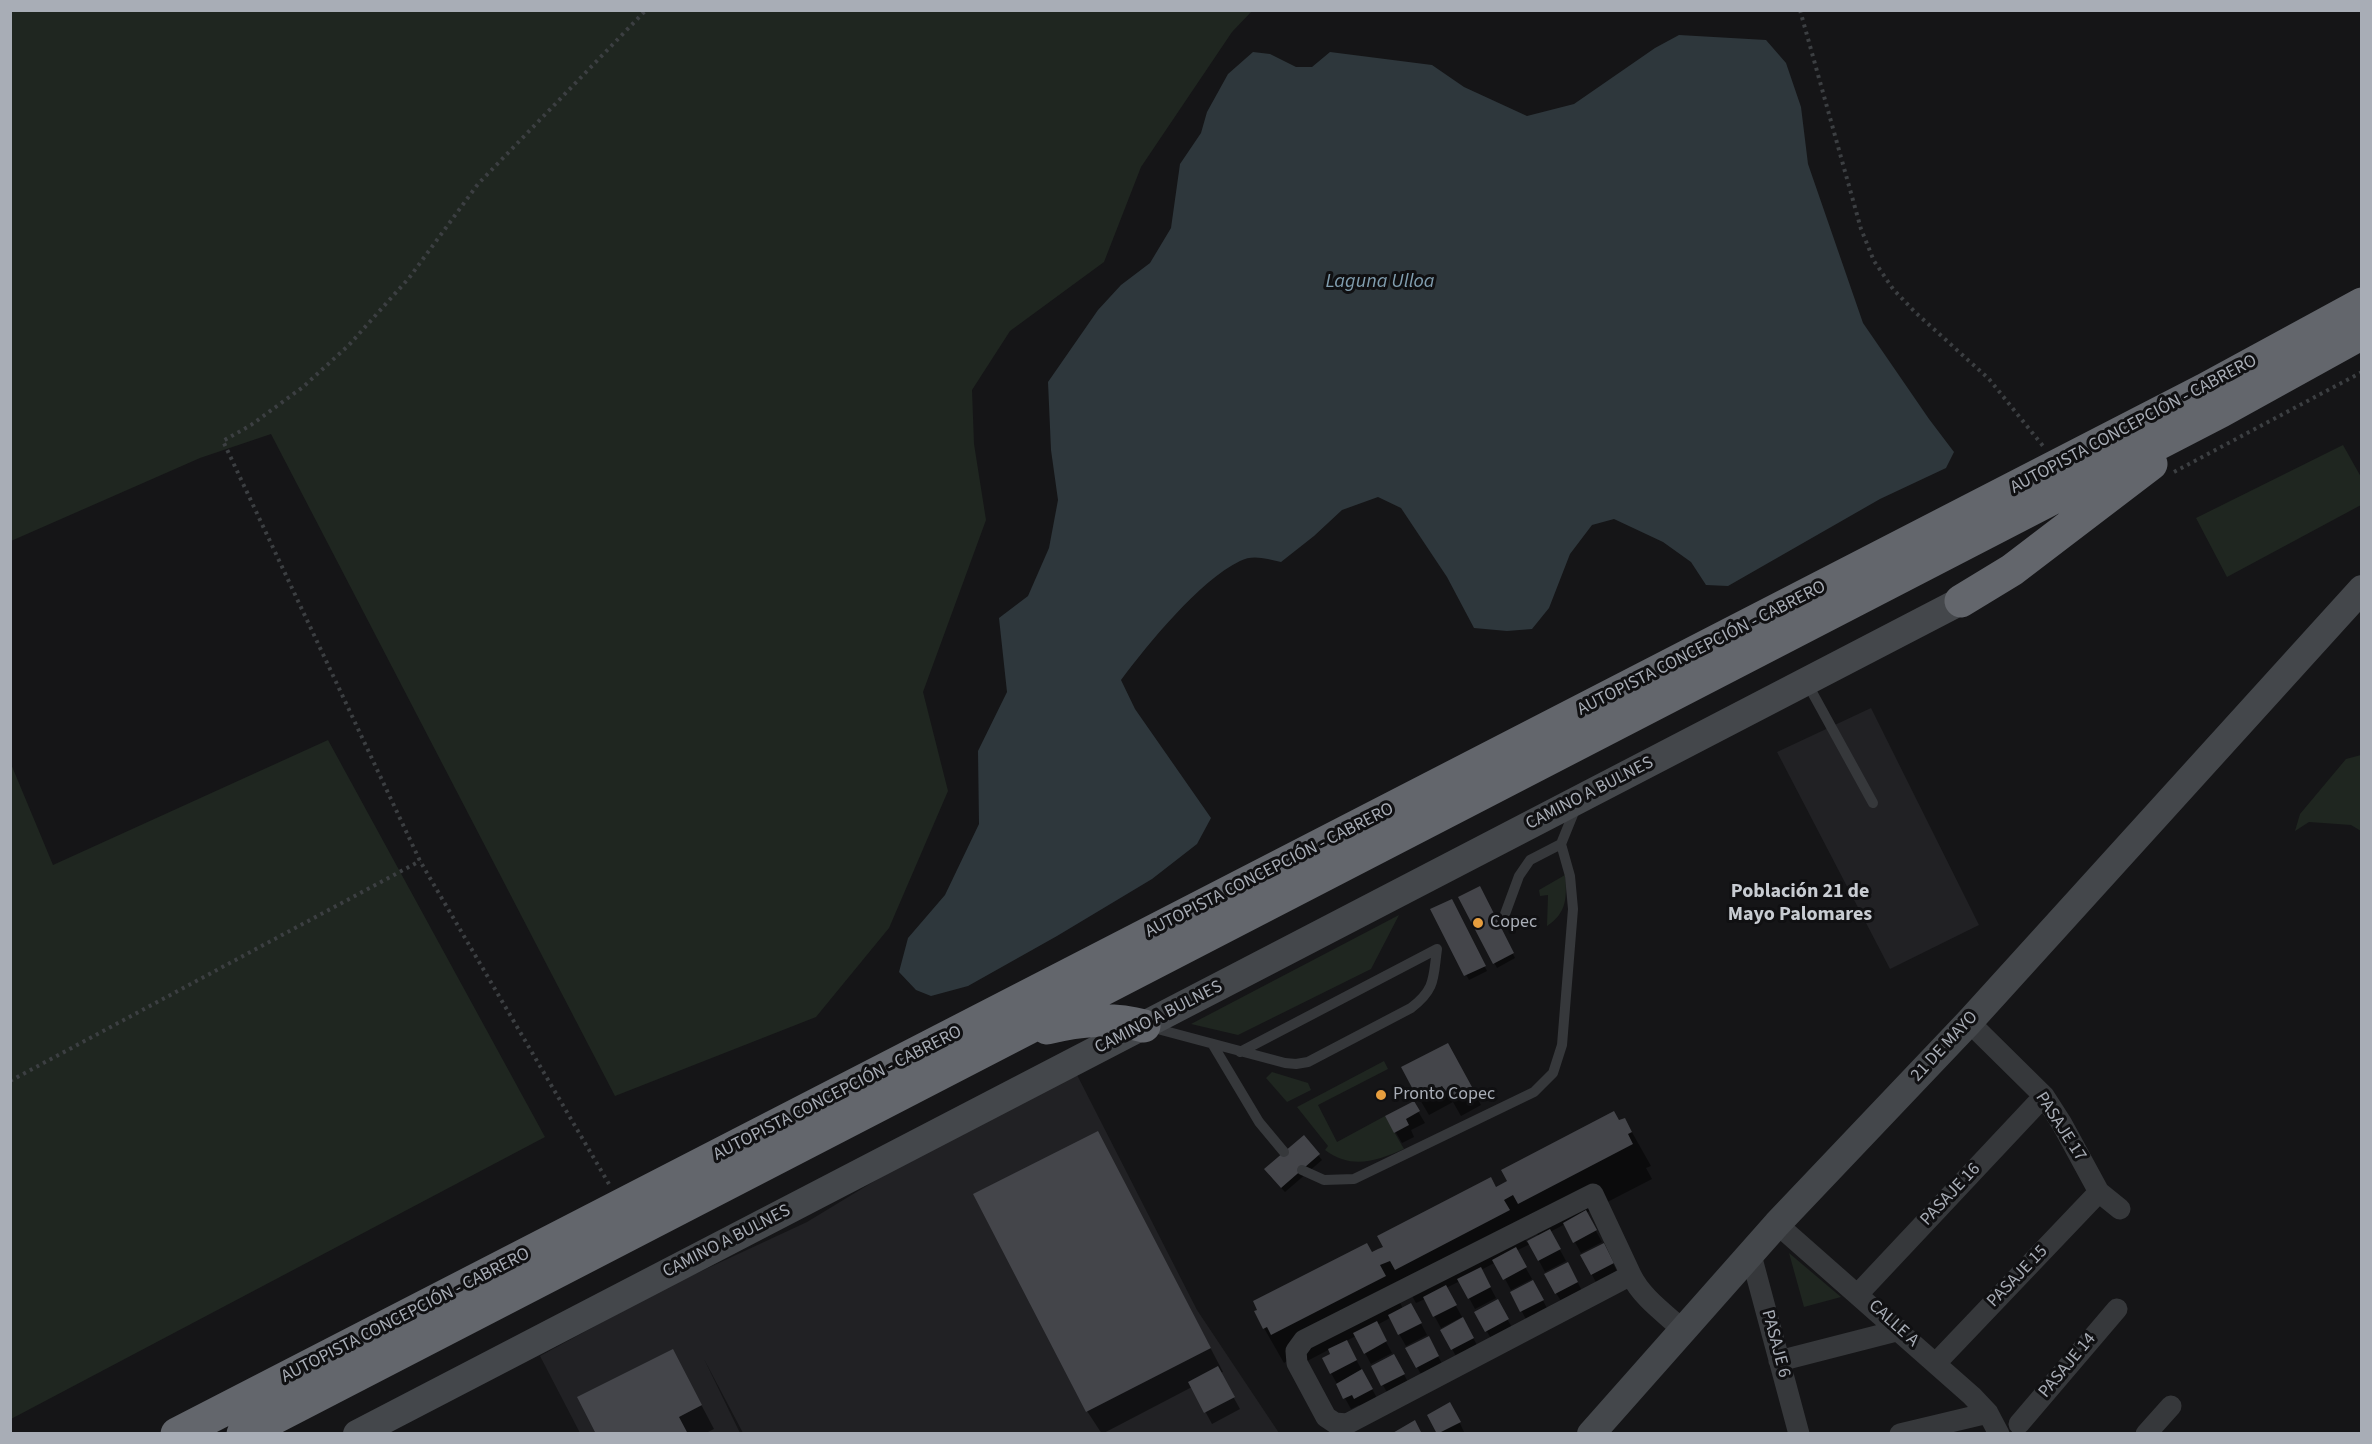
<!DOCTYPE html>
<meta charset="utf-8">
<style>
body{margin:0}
#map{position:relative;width:2372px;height:1444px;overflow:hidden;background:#151517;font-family:"Source Sans 3",sans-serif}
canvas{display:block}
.frame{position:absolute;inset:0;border:12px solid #a8adb6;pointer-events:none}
</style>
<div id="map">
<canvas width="2372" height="1444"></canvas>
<div class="frame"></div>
</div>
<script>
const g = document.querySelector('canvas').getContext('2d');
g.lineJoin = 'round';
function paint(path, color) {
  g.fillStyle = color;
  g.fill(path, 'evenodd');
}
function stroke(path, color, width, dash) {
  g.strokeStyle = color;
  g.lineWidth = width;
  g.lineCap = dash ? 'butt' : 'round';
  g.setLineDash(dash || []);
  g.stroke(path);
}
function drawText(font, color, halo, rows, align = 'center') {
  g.font = font + ' "Source Sans 3",sans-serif';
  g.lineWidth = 6;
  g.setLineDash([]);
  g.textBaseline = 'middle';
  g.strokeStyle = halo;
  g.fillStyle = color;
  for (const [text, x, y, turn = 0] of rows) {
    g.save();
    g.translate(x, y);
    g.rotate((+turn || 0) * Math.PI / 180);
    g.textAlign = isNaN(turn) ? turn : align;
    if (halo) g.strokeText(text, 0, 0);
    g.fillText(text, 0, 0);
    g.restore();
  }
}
paint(new Path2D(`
 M1871,708L1979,925L1890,969L1777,752Z
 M1075,1071L1197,1310L1279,1433H743L704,1359L740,1433H580L540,1356L667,1287L807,1222L937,1143Z`), '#212124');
paint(new Path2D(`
 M11,10L1252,11L1232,32L1141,167L1104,262L1010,331L972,390L974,444L986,520L923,692L948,791L889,928L816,1017L615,1096L271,434L200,458L11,541Z
 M2343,445L2361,477V505L2227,577L2196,518Z
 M328,740L545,1137L11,1419V764L53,865Z
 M2361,755V831L2351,825L2309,822L2295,831L2300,814L2346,759Z
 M1565,875C1567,897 1567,913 1547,926L1548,895L1540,896L1539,890Z
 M1399,915L1371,969L1238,1035L1191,1024Z
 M1384,1061L1388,1069L1318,1105L1337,1142L1385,1116L1404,1149C1376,1161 1352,1170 1325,1150L1328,1146L1297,1107Z
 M1272,1072L1308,1083L1311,1090L1287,1102L1266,1078Z
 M1789,1253L1841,1297L1804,1307Z`), '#1f2620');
paint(new Path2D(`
 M1679,35L1766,40L1786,63L1801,107L1808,164L1863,323L1929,419L1954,452L1946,468L1880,499L1728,586L1706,585L1691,562L1663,542L1614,519L1592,525L1570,554L1549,608L1532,629L1507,631L1474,628L1447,577L1401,508L1378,497L1342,510L1314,536L1281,562C1267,559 1253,554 1240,561C1199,581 1149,643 1121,680L1135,709L1211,818L1197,844L1152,879L1057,936L968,986L931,996L916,990L899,972L908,938L945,895L979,824L978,751L1007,692L999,618L1028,596L1049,548L1058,500L1051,450L1048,382L1098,310L1121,285L1150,263L1171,228L1180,164L1201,133L1207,112L1228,74L1253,52L1270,54L1296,67H1312L1330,52L1432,65L1464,87L1527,116L1574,104L1655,48Z`), '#2e373c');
paint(new Path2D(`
 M1479,888L1515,958L1497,968L1460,897Z
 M1451,901L1487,971L1469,980L1432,910Z
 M1458,1062L1481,1105L1461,1116L1453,1102L1429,1115L1419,1098Z
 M1413,1103L1425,1123L1411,1130L1414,1137L1402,1143L1387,1117Z
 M1625,1120L1651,1166L1646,1168L1652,1179L1586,1213L1602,1242L1581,1253L1565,1224L1550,1232L1566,1261L1545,1272L1530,1244L1516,1251L1532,1279L1511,1290L1496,1262L1481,1270L1496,1298L1475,1309L1460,1281L1446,1288L1462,1317L1441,1328L1425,1299L1416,1303L1411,1294L1399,1300L1403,1309L1417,1316L1427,1335L1406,1346L1390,1318L1377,1325L1392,1353L1371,1364L1356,1336L1346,1341L1378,1400L1361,1409L1359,1405L1351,1409L1331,1373L1332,1354L1330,1349L1292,1369L1288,1360L1284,1363L1264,1328L1372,1254ZM1534,1229L1539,1237L1527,1243L1523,1235Z
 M1098,1133L1223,1372L1220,1373L1240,1409L1212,1424L1192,1387L1102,1434L1087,1411Z
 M1304,1137L1322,1160L1285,1192L1269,1175Z
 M1582,1256H1609L1619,1275L1598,1286Z
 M1574,1275L1583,1293L1563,1304L1556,1293Z
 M1512,1293H1539L1549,1312L1528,1323Z
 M1497,1301L1514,1331L1493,1342L1476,1312Z
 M1463,1319L1479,1349L1458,1360L1442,1330Z
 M1434,1349L1444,1367L1423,1378L1417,1367Z
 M1373,1367H1400L1410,1386L1389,1396Z
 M685,1374L714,1429L704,1434H598Z
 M1429,1415H1456L1465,1434H1438Z`), '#0007');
paint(new Path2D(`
 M1480,886L1514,953L1493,964L1458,897Z
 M1452,899L1486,966L1464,976L1430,909Z
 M1448,1043L1472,1087L1450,1099L1442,1086L1418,1099L1401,1067Z
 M1414,1101L1420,1111L1406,1119L1409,1125L1394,1133L1385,1116Z
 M1614,1111L1619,1120L1625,1118L1632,1132L1628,1134L1633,1144L1518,1204L1513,1195L1504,1200L1510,1210L1395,1270L1390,1261L1380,1265L1386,1276L1271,1335L1267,1327L1263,1329L1254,1311L1257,1310L1253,1301L1367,1243L1372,1252L1378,1249L1383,1247L1377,1236L1491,1177L1496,1187L1507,1181L1501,1170Z
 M1098,1131L1211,1348L1086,1412L973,1194Z
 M1304,1135L1320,1154L1281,1188L1264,1169Z
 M1586,1210L1597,1230L1573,1243L1563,1223Z
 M1550,1229L1561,1249L1538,1261L1527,1241Z
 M1604,1243L1614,1263L1591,1275L1580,1255Z
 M1516,1247L1527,1267L1503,1280L1492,1260Z
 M1568,1262L1578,1282L1555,1294L1544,1274Z
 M1481,1267L1491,1287L1468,1299L1457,1279Z
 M1533,1280L1544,1300L1520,1312L1510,1292Z
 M1446,1285L1457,1305L1433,1317L1423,1297Z
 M1498,1299L1509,1319L1485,1332L1474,1312Z
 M1411,1303L1422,1323L1398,1335L1388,1315Z
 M1463,1317L1474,1338L1451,1350L1440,1330Z
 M1377,1321L1387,1341L1364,1354L1353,1333Z
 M1429,1336L1439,1356L1416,1368L1405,1348Z
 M1347,1340L1357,1360L1330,1374L1322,1358L1330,1354L1328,1349Z
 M673,1349L702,1405L679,1417L688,1434H596L577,1397Z
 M1394,1354L1405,1374L1381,1386L1371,1366Z
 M1218,1366L1235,1397L1204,1413L1188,1382Z
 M1362,1369L1373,1389L1354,1399L1352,1395L1343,1399L1336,1384Z
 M1450,1402L1461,1422L1437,1434L1427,1415Z
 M1415,1420L1422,1434H1391Z`), '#44454a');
stroke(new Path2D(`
 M1800,10L1861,229L1874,261L1893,289L1915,312L1989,379L2043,446
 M2174,472L2362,372
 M10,1081L420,861
 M609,1184L420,861L223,441L251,425L303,387L349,345L409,278L478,184L646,10`), '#3c3f42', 4, [3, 4.5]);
stroke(new Path2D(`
 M1807,683L1873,803
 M1505,914L1519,876L1530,860L1561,844
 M1150,1027L1285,1063L1296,1064L1308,1062L1411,1008C1436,989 1433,978 1437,949
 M1213,1045L1259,1122L1284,1152
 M1240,1052L1437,949
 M1302,1170L1324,1180L1354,1179L1534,1092L1553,1073L1562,1045L1573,909L1570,876L1561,844L1576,807`), '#36383b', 10);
stroke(new Path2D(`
 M1969,1022L2044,1096L2062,1124L2099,1192L2120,1209
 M1777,1224L1972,1396L1988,1413L1999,1434
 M1751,1255L1799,1434
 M1631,1275L1347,1424L1335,1423L1326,1417L1297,1363L1296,1351L1304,1340L1593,1194L1631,1275C1642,1298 1666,1314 1684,1331
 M1858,1294L2044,1096
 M1779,1361L1900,1330
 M1936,1363L2099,1192
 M2019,1424L2117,1309
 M1900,1434L1988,1413
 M2146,1434L2171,1406`), '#36383b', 21);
stroke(new Path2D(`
 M357,1434L1961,601
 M1591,1434L1777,1224L1969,1022L2362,589`), '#44474b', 28);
stroke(new Path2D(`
 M1961,601L2012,570L2151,464
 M1047,1028C1081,1020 1111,1017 1144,1026
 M177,1434L2204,390L2362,304
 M243,1434L2221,411L2362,333`), '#63666c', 33);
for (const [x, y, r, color] of [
 [1478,923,6,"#e69d3e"],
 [1381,1095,6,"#e69d3e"]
]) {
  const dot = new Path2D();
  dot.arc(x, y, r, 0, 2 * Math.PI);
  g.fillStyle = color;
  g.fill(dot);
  stroke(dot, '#101012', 2);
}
drawText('18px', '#a8adb6', '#101012', [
 ["AUTOPISTA CONCEPCIÓN - CABRERO",2134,425,-28],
 ["AUTOPISTA CONCEPCIÓN - CABRERO",1702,649,-27],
 ["CAMINO A BULNES",1590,794,-27],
 ["AUTOPISTA CONCEPCIÓN - CABRERO",1270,871,-27],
 ["CAMINO A BULNES",1159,1018,-27],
 ["21 DE MAYO",1945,1047,-47],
 ["AUTOPISTA CONCEPCIÓN - CABRERO",838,1094,-27],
 ["PASAJE 17",2060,1127,57],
 ["PASAJE 16",1951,1195,-47],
 ["CAMINO A BULNES",727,1242,-27],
 ["PASAJE 15",2018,1277,-46],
 ["AUTOPISTA CONCEPCIÓN - CABRERO",406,1316,-27],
 ["CALLE A",1893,1324,42],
 ["PASAJE 6",1775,1344,75],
 ["PASAJE 14",2068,1366,-50]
]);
drawText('18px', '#a8adb6', '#101012', [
 ["Copec",1490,923],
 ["Pronto Copec",1393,1095]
], 'left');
drawText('italic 20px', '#819eaf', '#101012', [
 ["Laguna Ulloa",1380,283]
]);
drawText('bold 20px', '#c8ccd2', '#101012', [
 ["Población 21 de",1800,893],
 ["Mayo Palomares",1800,916]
]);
</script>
